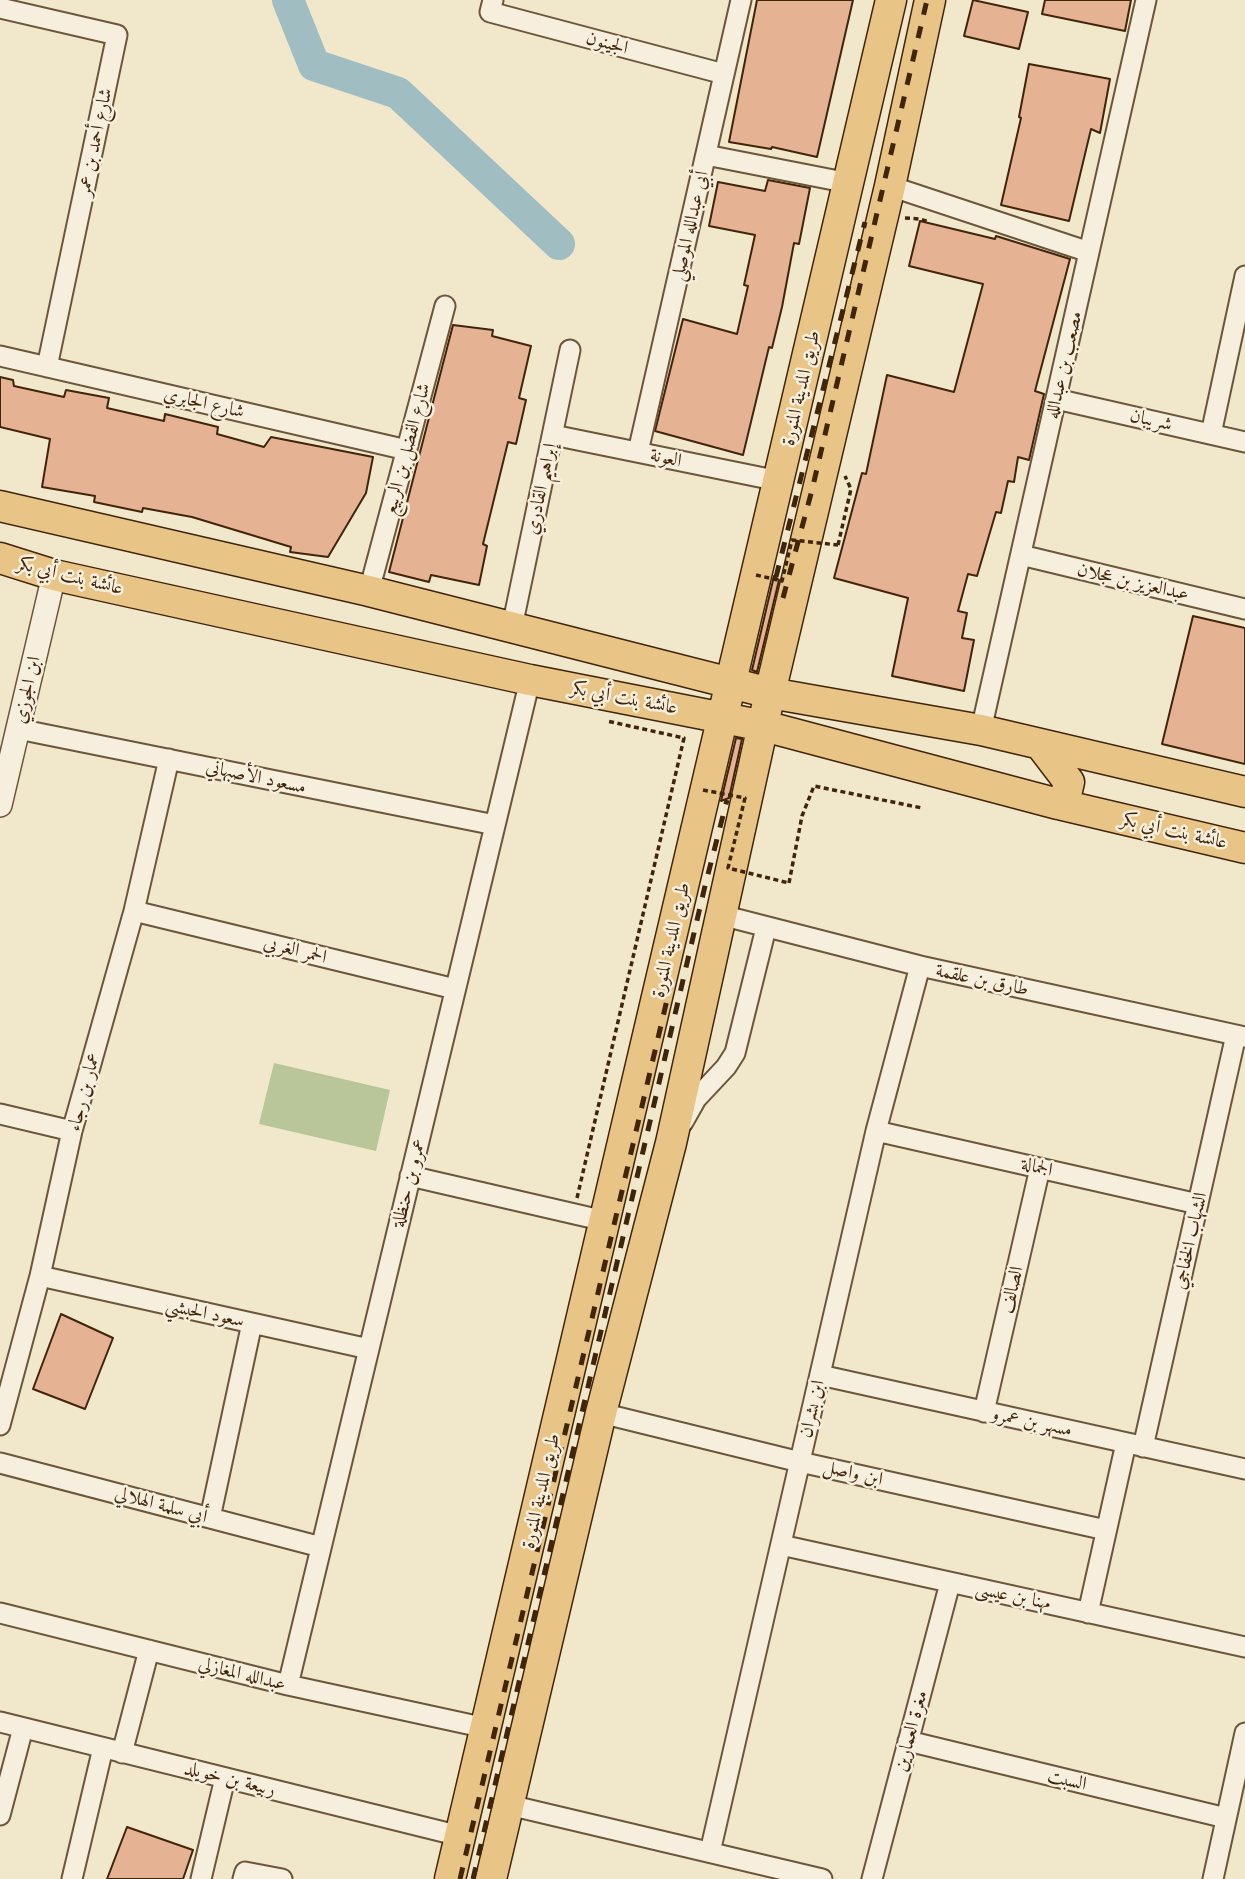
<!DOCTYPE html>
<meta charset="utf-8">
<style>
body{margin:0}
canvas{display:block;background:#f1e7cb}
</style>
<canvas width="1245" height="1879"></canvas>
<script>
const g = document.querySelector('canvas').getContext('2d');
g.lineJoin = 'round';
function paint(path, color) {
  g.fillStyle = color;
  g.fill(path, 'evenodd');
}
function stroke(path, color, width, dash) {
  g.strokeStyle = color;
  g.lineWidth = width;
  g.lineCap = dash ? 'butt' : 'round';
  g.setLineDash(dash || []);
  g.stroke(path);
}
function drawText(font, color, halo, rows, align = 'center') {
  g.font = font + ' "Libre Caslon Text",Amiri,serif';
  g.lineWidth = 5;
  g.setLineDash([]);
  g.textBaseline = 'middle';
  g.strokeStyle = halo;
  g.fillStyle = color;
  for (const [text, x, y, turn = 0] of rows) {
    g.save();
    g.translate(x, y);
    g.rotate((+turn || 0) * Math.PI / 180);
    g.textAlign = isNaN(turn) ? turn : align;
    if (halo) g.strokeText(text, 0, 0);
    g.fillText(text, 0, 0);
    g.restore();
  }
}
paint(new Path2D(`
 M274,1063L390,1090L376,1151L259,1124Z`), '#b8c699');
stroke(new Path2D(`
 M288,0L314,65L398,93L559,244`), '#a0bdc2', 32);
const building = new Path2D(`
 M757,0H853L817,157L772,147L771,149L729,142Z
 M973,0L1028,12L1019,49L964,36Z
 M1045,0H1131L1125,31L1042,14Z
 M1029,64L1110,79L1100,133L1091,129L1069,221L1001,205L1021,118L1019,117Z
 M768,180L810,188L799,244L794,243L782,307L772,348L769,347L743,455L655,431L683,319L737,334L748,286L744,285L755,235L709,226L718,182L765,191Z
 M920,221L995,239L996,236L1070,259L1035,391L1044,394L1029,460L1018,457L1014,482L1008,481L1001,513L996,512L977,576L968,574L958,611L967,613L962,638L974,640L964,691L892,676L908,598L834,578L862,473L866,474L887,375L954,392L983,284L909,266Z
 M453,325L493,330L492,336L531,346L519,398L526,400L516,444L508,442L483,544L487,546L479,585L431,575L429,582L389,572Z
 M0,377L13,380L14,386L64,397L66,390L109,398L107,408L164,421L165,414L218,427L217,434L264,447L271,437L373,457L366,493L328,557L290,552L291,547L192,517L143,508L142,512L94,502L95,496L42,487L50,439L0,427Z
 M774,576L779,580L757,672L752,670Z
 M1193,616L1245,628V764L1162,744Z
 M736,738L742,739L729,798L721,801Z
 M61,1314L113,1338L85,1409L33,1389Z
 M127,1827L193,1850L183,1879H107Z`);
paint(building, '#e6b294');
stroke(building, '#40250a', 2);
const minor = new Path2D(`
 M493,0L490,12L724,74
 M0,8L117,35L47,367
 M706,155L849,183
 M890,186L1089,252
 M0,356L407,450
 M1056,399L1245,442
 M1211,434L1245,276
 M553,435L779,481
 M638,452L741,0
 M1021,555L1245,609
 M369,591L445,306
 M512,627L570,350
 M18,729L495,825
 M981,730L1146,0
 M134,911L455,989
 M721,915L920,966L1245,1037
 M0,1114L72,1131
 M683,1122L696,1099L726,1067L735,1053L766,928
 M876,1131L1198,1204
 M410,1176L605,1221
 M40,1276L369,1349
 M820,1375L1245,1469
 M984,1412L1040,1168
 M601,1413L800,1462L1106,1530
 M0,1425L40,1276L72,1131L134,911L169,759
 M1143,1447L1236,1035
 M0,1463L321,1547
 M210,1518L252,1323
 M781,1545L1245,1647
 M0,1613L288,1685L486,1728
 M1088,1613L1126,1443
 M288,1685L530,680
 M0,1722L460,1836
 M908,1741L1226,1818
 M122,1753L149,1650
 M509,1805L822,1879
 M0,1815L23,1728
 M710,1852L876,1131L920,966
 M72,1879L103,1748
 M201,1879L225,1778
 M243,1879L245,1872L282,1879
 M872,1879L950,1583
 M1213,1879L1245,1733`);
const tertiary = new Path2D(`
 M0,805L54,575`);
const primary = new Path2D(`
 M0,506L369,591L770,693L981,730L1245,792
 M0,558L54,575L530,680L764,726L1058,804L1245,848
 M1040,744L1069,782L1066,795L1058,804
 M450,1879L891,0
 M491,1879L601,1413L671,1143L770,693L890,186L930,0`);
stroke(minor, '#6c563a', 23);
stroke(tertiary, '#6c563a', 26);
stroke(primary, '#40250a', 33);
stroke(new Path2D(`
 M905,218L920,219L929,222
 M838,545L851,489L845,476
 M789,883L802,816L814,786L922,808
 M577,1198L684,738L607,721`), '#40250a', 3.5, [5, 3.5]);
stroke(minor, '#f6efdd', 19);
stroke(tertiary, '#f6efdd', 23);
stroke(primary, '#e8c486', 30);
stroke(new Path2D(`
 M776,577L865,222
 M783,598L812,490L927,0
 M460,1879L670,987
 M473,1879L705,886L727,800`), '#40250a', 5, [12, 12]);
stroke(new Path2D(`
 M756,575L782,581L792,540L838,545
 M703,790L745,798L728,868L789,883`), '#40250a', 3.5, [5, 3.5]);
drawText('19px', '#40250a', '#f6efdd', [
 ["الجينون",607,43,15],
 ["شارع أحمد بن عمر",95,142,-78],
 ["أبي عبدالله الموصلي",690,226,-77],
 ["مصعب بن عبدالله",1064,365,-77],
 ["طريق المدينة المنورة",801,388,-77],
 ["شارع الجابري",204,403,13],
 ["شريبان",1151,420,13],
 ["شارع الفضل بن الربيع",407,449,-75],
 ["العونة",666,458,12],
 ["إبراهيم القادري",541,489,-78],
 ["عائشة بنت أبي بكر",70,576,14],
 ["عبدالعزيز بن عجلان",1133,582,13],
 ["ابن الجوزي",27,690,-77],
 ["عائشة بنت أبي بكر",624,698,11],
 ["مسعود الأصبهاني",256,777,12],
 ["عائشة بنت أبي بكر",1174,831,13],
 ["طريق المدينة المنورة",671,940,-77],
 ["الحمر الغربي",295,950,14],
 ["طارق بن علقمة",982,980,12],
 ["عمار بن رجاء",84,1092,-75],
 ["الجمالة",1037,1167,13],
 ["عمرو بن حنظلة",409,1183,-76],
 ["الشهاب الخفاجي",1190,1241,-77],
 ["الصالف",1012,1290,-77],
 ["سعود الحبشي",205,1313,12],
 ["ابن بشران",812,1409,-77],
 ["مسهر بن عمرو",1032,1422,12],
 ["ابن واصل",853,1473,13],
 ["طريق المدينة المنورة",541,1491,-77],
 ["أبي سلمة الهلالي",161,1505,15],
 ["مهنا بن عيسى",1013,1596,12],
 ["عبدالله المغازلي",242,1674,14],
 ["مغرة العمارين",911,1731,-75],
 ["ربيعة بن خويلد",230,1779,14],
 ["السبت",1067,1780,13]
]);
</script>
